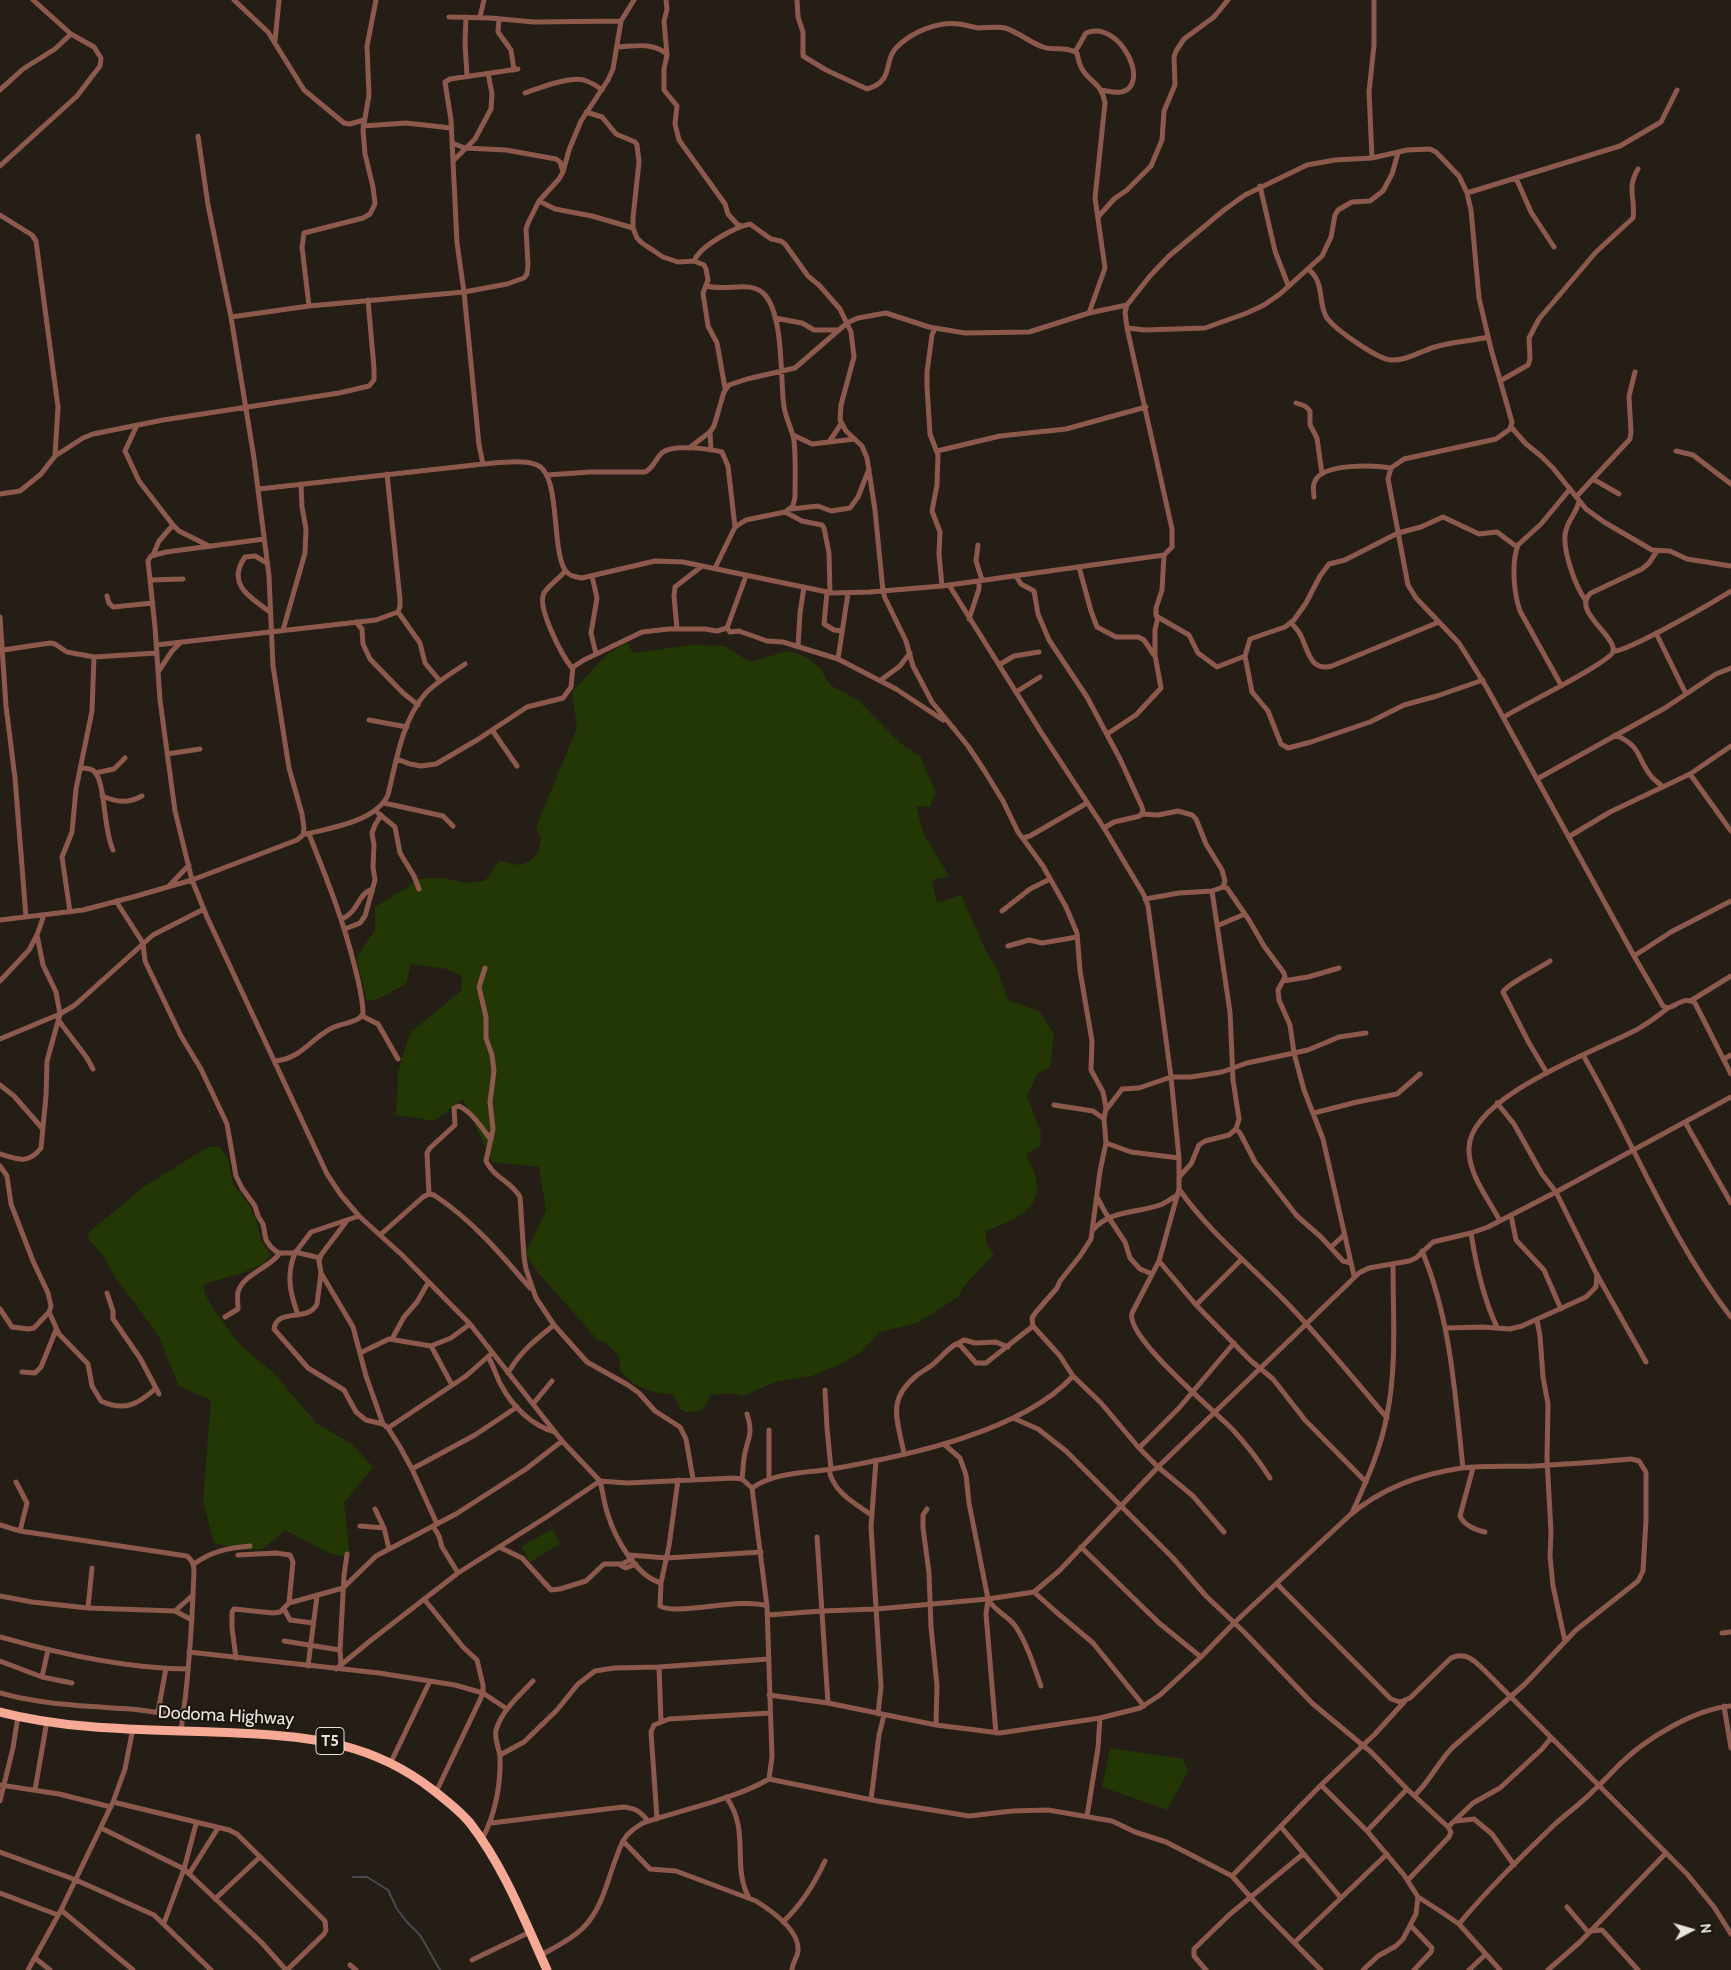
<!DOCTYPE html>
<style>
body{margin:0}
#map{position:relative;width:1731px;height:1970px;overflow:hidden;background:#241e17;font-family:Cabin,sans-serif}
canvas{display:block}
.north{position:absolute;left:1666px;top:1905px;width:50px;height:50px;-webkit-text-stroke:4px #1a150e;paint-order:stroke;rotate:84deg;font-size:14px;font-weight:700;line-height:20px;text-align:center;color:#e8e4e0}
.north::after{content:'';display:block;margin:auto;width:18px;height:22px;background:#e8e4e0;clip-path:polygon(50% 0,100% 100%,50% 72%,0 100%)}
</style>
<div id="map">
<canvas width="1731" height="1970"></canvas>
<div class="north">N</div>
</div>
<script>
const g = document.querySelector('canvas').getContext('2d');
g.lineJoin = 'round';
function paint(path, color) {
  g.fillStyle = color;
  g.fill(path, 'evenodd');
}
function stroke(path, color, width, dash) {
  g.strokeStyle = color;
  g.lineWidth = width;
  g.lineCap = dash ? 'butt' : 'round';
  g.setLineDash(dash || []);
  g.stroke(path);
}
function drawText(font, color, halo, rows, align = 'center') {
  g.font = font + ' Cabin,sans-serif';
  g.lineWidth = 4;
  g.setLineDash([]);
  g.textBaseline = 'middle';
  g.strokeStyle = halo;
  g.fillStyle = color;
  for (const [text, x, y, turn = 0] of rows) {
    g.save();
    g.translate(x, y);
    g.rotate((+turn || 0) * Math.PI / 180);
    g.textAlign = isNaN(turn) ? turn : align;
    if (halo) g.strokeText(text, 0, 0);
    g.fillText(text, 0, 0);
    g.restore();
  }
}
paint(new Path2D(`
 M627,642L633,653L690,645L725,646L750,662L788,651L806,657L820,668L830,685L859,701L900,743L920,756L936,793L930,807L916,806L924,835L949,876L932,880L937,903L961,895L984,947L998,971L1008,1000L1039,1011L1054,1033L1050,1068L1037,1074L1027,1096L1041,1133L1040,1146L1026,1154C1040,1181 1045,1202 1014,1219C1005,1224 995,1226 986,1232V1244L994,1254L965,1285L958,1297L917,1323L880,1332L861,1352L843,1363L812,1376L778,1381L743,1396L732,1393L710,1395L707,1403L700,1411L686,1412L680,1409L678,1402L672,1394C657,1395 626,1385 620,1369C619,1366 620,1360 620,1357L606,1343L598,1340L540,1275L525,1254L546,1211L539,1167L492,1162L463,1099L434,1121L396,1115L398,1071L410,1033L461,991L462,976L447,969L411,964L406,984L378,999L367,1001L356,958L375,930V907L408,887L415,879L444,878L466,883L485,881L500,861L518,865L529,862L538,852L541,839L536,827L577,728L572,692L606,655Z
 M208,1147H220L228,1160L233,1184L248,1203L257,1222L261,1241L271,1255L263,1264L242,1273L204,1284V1292L214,1310L240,1345L275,1374L316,1423L353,1445L373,1467L344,1503L350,1558L329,1553L285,1530L262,1549L245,1550L214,1543L203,1501L211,1400L179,1386L159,1337L135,1303L116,1279L105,1258L88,1238L89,1232L145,1186Z
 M552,1529L560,1544L530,1562L521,1547Z
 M1110,1748L1183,1759L1188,1771L1167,1810L1102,1787Z`), '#223704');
stroke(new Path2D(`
 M353,1877H367L388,1890L397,1909L406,1921L420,1935L440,1970`), '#464b52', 2);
stroke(new Path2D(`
 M234,0L268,32L304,90L344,123L350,124L364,120
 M666,0L667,9L664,21L667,55L664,69V90L677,106L675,124L679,140L725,204L728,214L737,224L742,226
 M797,0L798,17L803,32V56L826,70L867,89C895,81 883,61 896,48C911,32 938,21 959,24C966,25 972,27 978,28C987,28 996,26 1005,28C1018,32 1031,43 1043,47C1053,51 1067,46 1077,53C1078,58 1079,64 1082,69C1090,83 1102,83 1105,103L1095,198L1105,268L1089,313
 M449,17L490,18L534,22L621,21
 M466,17L465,43L467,76
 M480,17L484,0
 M499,19L498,32L511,50L514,70
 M275,41L279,0
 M618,47C636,46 652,42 667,54
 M1075,52L1086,33C1120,19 1152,86 1121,92C1115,93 1108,91 1101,90
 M0,90L23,69L55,49L71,34
 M525,93C539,88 570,76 584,80C590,82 597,86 602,90
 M586,112L602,117L616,134L635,142L637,145L639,162L633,218V228L637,238L642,243L663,257L678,262L694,261L704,265L706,269L708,280L703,293L708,326L717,343L725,388
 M363,126L406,123L451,128
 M452,143L465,148L506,150L556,159L560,162L563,172
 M1372,158L1369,92L1374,45V0
 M453,161L475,139L491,109L492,94L488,73
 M0,166L77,96L100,66L101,58L94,47L71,34L33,0
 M1516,178L1531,212L1554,247
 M1260,186L1275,251L1288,285
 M1467,193L1620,146L1661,122L1677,90
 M539,201L555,209L592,216L633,228
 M0,215L32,235L36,241L58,407L55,456
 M1098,217L1114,199L1127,190L1151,166L1162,140L1164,111L1175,85L1174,57L1176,51L1184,39L1214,17L1228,0
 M694,261C700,246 735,227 750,224L771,239L781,241L785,244L808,276L819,285L840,309L851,332L854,357L841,405L840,420L846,431L862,446L867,458L875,510L883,591L885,598L906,641L913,666L932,702L968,746L984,770L1003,801L1018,832L1043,866L1066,907L1077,933L1080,971L1092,1041L1091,1070L1103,1092L1106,1108L1104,1119L1106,1143L1100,1171L1091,1239L1080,1256L1060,1281L1057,1288L1036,1312L1032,1318L1033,1326L1060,1356L1073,1376L1101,1403L1139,1448L1158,1467L1193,1496L1224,1532
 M1308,269C1326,283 1317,303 1327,318C1336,330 1377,359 1391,360C1406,361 1421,351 1435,347C1452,342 1471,341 1488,337
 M707,286C726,292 751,279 765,295C784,317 780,379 784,407C786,419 792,429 794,440C796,459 795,479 795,497L793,506L785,512L746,520L735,527
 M309,306L302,247L304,233L363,218L370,214L375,204L373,187L365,154L363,130L369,95L367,46L376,0
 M231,317L309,306L464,292L507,284L524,278L527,274L528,265L526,229L528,223L539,201L559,179L563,172L569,150L581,121L608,80L613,69L621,21L634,0
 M775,318L802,323L814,330H839
 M935,328L932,335L927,372V387L930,434L938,455L937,485L932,511L940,532L939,554L942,586
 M1127,328L1145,330L1205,328L1247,313L1264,305L1280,294L1322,256L1331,237L1335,215L1338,210L1352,202L1370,201L1383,191L1392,174L1398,153
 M1500,381L1528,365L1530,359L1529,338L1539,319L1596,252L1633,218C1636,199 1626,189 1638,169
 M1296,403L1305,406L1310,411V425L1317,438L1322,474
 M137,425L125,451L139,481L173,525L179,531L209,546
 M1511,427L1526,444L1541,456L1553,468L1586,509L1604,522L1652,550L1670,551L1687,559L1731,566
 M710,432L711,450
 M793,435L812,444L855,439
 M829,442L841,424
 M689,448L710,432L714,426L724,392L729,385L747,379L795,368L847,323L858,318L886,313L929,327L965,333L1029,332L1089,313L1127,305
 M937,451L1000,436L1066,429L1146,407
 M1676,451L1693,455L1731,484
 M483,464L479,445L464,292L457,243L451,120L445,82L450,79L518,69
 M547,475L590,472H645C654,468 656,457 663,452C673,444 710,449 722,452L728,466L735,527L715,568
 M1593,479L1619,494
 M259,489L483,464C497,463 524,459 537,465C561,475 551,548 565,570C569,576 575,577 582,578L655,561L683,562L832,593L870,592L942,586L1164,555L1172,547V529L1127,328L1125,312L1127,305L1150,276L1169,256L1224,210L1245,195L1307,165L1335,160L1372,158L1407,150L1430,149L1436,152L1459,176L1467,193L1471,210L1479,298L1491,349L1512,422L1510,429L1496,439L1404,459L1391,468L1388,479L1408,585L1416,598L1459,643L1487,688L1634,956L1663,1006L1668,1008C1677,1005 1686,996 1695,1003L1731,1074
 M0,494L20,491L41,474L55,456L83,438L93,434L163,420L339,393L369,386L374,380V368L368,300
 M1314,497C1314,492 1312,486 1315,481C1323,463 1374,465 1391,468
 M1576,497L1630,439L1631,432L1629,396L1635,372
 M1579,501C1577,512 1569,519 1566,530C1561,547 1575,586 1586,601
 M791,509L818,506L831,511L850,508L858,497L869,469
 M785,512L802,521L822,525L824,528L829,553L830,592
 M264,539L166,552L151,556L148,561L155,627L160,700L175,811L192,880L207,917L327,1174L341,1195L359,1216L402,1255L470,1324L562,1441L600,1481L627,1483L734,1478L742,1479L752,1488L767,1606L772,1757L769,1779C735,1799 681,1810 643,1823C635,1828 627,1833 623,1841C609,1869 606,1905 583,1928C571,1940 555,1947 541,1955
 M978,545L976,561L982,580
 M153,555L159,541L173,525
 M1164,555L1162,590L1156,608V616L1189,635L1198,653L1217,667L1245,656L1250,639L1285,627L1294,620L1306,603L1320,576L1329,564L1345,560L1398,533L1421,527L1443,517L1479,534L1497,532L1517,547
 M267,563L255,556L245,557C226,584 250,597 270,612
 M1079,567L1091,611L1097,627L1116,637H1138L1144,640L1154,655
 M565,571C559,579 549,585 544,593C536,607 563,657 572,668
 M592,576L597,598L591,633L596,654
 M1016,576L1021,584L1034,591L1038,614L1049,640L1087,697L1120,759L1142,807L1143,811L1140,816L1114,822L1104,828
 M150,580L183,579
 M949,585L1041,732L1104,828L1144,895L1148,906L1171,1077L1179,1158V1189L1159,1261L1132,1313C1125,1337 1215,1411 1233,1430C1247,1445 1259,1461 1270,1478
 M827,592L824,624L834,630L842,631
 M107,596L109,603L113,607L153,603
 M398,612L420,643L425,663L440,681
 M0,617L6,706L15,778L26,917
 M969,619L979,589V581
 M356,622L362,629L363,644L370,659L403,693L418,705
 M1291,623C1295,627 1299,631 1301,636C1308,650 1310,672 1332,666L1439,622
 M727,628L730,632L739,631L767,641L783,642L838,659L896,689L943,720
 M677,629L674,596L675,587L702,566
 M283,630L305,553L306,529L302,507L301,484
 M1656,633L1685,692
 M156,645L376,620L398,612L400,606V599L387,474
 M798,647L800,613L804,587
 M3,650L50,643L55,644L67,652L94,657L157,653
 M1613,651C1626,653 1715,601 1731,591
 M1245,656L1252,692L1268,711L1281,744L1288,748L1311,742L1370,722L1404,705L1437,696L1483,680
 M838,659L848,593
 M999,665L1014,656L1039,652
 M158,672L172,651L180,643
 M881,680L900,666L910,653
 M1561,685L1520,611C1514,594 1511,563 1518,545L1541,524L1570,489
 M1016,692L1040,677
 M1504,717C1519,707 1609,663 1613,652C1618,637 1570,610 1591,593L1642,569L1649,563L1657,551
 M369,720L407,727
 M492,730L517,766
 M1107,734L1136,715L1161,688L1155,655V630L1158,617
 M1615,735C1642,746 1636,757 1651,776C1654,780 1659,783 1663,787
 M167,754L200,749
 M397,759L410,764L421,766L436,764L477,740L527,707L563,698L571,687L573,667L584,660L642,632L669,629H705L717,631L727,628L746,576
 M80,768C85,768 92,768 95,772C106,786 103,829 113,850
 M95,773L114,769L125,758
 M1690,774L1731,831
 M1537,779L1665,708L1716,674L1731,668
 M102,796C117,802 127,804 142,796
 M384,803L443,816L453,826
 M378,813L395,827L400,853L414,876L419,889
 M1142,814L1158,815L1178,811L1192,815L1196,819L1206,844L1222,870L1225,881L1223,887
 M306,834C332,828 376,821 388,795C396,762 402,721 425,694C436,682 452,673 465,664
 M1570,836L1610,812L1690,774L1731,746
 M1023,838L1030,836L1087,803
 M168,887L189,865
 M1145,899L1179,893L1212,891L1223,887L1227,888L1249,920L1264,946L1284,973L1285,977L1278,990L1279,1000L1290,1025L1294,1053L1304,1090L1323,1139L1354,1276
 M116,901L143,943L145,961L181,1036L201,1069L227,1124L236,1176L242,1188L255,1206L258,1216L263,1224L266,1240L271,1247L278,1253H295L311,1232L359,1216
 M1002,911L1030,889L1050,879
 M70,912L62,857L72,832L76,789L92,711L94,657
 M342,919C359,911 357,896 370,890L372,892
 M0,920L83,910L133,897L192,880L297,840L303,835L304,828L302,814L289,768L273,666L269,576L254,458L231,317L208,205L198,136
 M1219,925L1245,914
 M345,929L360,923L365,916L375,880L373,867L374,845L372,833L375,825L381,815
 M1008,946L1029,940L1042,943L1077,937
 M1634,956L1671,932L1731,901
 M485,968L479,987L486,1017V1038L492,1055L494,1071L490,1102L493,1129L486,1161C494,1178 511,1181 520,1197L524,1257L526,1269L536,1298L554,1325L587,1362L628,1385L639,1393L655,1411L680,1427L686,1439L693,1479
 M0,981L29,950L37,935L44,915
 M1283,981L1308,977L1339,968
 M1692,1000L1731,976
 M362,1016L378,1024L398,1059
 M59,1021L87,1058L93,1069
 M0,1039L60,1014L75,1005L153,935L204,909
 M1583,1055C1633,1141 1669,1237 1731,1317
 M1724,1059L1731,1055
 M275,1061C301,1059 310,1039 332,1028C341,1023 358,1023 363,1014C363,997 358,980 354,964C343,919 326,877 309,834
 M1547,1073L1529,1043L1503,992C1507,984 1540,968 1550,961
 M0,1085L14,1096L42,1128
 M1497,1103L1514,1124L1542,1174L1556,1192L1596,1273L1646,1362
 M1054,1105L1093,1111L1104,1119
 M1106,1110L1122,1089L1139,1088L1171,1077H1191L1222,1072L1247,1063L1308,1050L1339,1037L1366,1033
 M1314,1113L1357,1102L1397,1094L1420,1074
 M1685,1122L1731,1203
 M1236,1129L1240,1133L1255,1162L1297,1216L1321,1237L1343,1261L1351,1263
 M1106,1143L1131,1152L1179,1158
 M0,1154C17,1159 28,1165 41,1148L46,1096L47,1061L60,1014L56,992L43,965L37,935
 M0,1166L7,1176L11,1204L33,1261L48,1293L51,1306L49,1312L34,1328L29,1329L12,1327L0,1309
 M1179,1177L1191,1164L1199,1145L1205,1141L1229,1135L1236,1129L1239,1119L1233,1080L1230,1012L1212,891
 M1179,1189C1208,1231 1249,1264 1284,1300C1320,1337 1353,1378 1387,1418
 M429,1194L427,1153L430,1148L455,1125L454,1108L459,1106C473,1113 482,1128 491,1140
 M1097,1197L1105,1212L1125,1242L1130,1258L1140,1269L1152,1274
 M1511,1215L1516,1240L1544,1270L1561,1309
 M1500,1221C1488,1198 1468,1174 1469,1148C1470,1098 1590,1053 1630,1033C1644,1027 1656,1017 1668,1008
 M346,1222L321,1255L319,1261L321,1273L353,1327L366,1376L383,1424
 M1093,1230C1109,1210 1138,1213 1160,1205C1166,1203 1171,1198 1178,1195
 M1471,1233C1476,1265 1483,1298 1497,1327
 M380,1235L423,1197L429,1194L434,1195C472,1220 501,1254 530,1288
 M1331,1247L1344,1235
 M1422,1251C1451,1320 1455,1395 1463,1468
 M295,1252L320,1258
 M295,1253C286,1275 290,1293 298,1315
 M1159,1261L1196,1305L1250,1360L1273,1379L1305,1420L1366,1482
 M321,1273L317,1304C308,1323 277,1307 274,1329L308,1368L344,1390L356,1412L366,1420L383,1424L388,1428L400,1447L412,1469L437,1524
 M107,1293L113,1311V1319L140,1358L159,1394
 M1196,1305L1241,1260
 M49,1312L59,1334L88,1364L92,1386L101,1401C124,1412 139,1404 156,1388
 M225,1317L238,1309C238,1303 237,1297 238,1292C243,1274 270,1268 280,1253
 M1537,1320L1540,1336L1543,1377L1548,1404L1547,1459L1551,1532L1550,1556L1553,1586L1565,1641
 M1446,1328L1483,1327L1510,1329L1522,1326L1586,1297L1596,1287L1597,1274
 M392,1339L404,1317L417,1302L428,1283
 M957,1344L964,1340L975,1343L996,1342L1008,1347
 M431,1346L452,1385
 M360,1353L389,1339L431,1346L451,1338L470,1324
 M488,1357C494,1366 496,1376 501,1385C512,1406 532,1426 555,1432
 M22,1372L35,1373L41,1367L56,1330
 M508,1373C520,1352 535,1340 554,1325
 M825,1390L827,1428L831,1469
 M533,1404L552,1381
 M1013,1418L1038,1429L1066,1451L1173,1558L1206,1596L1244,1632L1313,1704L1371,1752L1407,1789L1448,1827L1451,1832L1449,1837L1408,1880
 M388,1428L466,1376L492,1353
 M769,1430V1478
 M945,1445L960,1458L966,1475L969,1503L988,1599C994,1611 1009,1616 1016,1627C1027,1644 1034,1666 1041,1686
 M1139,1448L1179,1408L1234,1343
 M904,1454C898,1420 886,1401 916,1376C921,1372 927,1369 932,1365C941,1358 946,1350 956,1344L960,1345L976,1363H986L1033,1326
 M876,1460L871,1527L881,1687L878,1714
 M1473,1468L1460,1516C1464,1525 1476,1530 1485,1532
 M412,1469L475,1435L517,1407
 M829,1469C832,1491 854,1503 870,1514
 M742,1479C743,1472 743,1465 744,1458C747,1438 754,1436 747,1414
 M678,1480L669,1546L661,1583L660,1606C676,1616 740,1597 767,1606
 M16,1482L27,1503L20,1531
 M752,1488C775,1472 806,1473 832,1469C906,1456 1022,1432 1073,1376
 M375,1509L384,1528L389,1549
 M927,1509L923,1515V1528L929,1573L931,1627L937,1686L936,1725
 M1352,1513C1366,1482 1381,1449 1387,1415C1397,1366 1393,1315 1393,1265
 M0,1525L20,1531L187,1556C193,1561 194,1565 194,1572C192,1625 189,1678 181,1730
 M360,1526L384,1528
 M433,1526L439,1536L442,1547L458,1573
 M817,1537L828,1703
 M499,1547L522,1558L551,1590L560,1589L586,1581L604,1564H622L632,1559
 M1081,1547L1159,1623L1201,1657
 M238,1555L276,1553L290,1555L293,1562L289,1603
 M629,1555L667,1558L761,1552
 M194,1564C212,1551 228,1548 250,1546
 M620,1565L626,1568L636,1564
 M1277,1584L1391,1699L1400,1702L1410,1698L1451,1658C1469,1650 1478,1665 1491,1677L1687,1874L1714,1907L1731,1934
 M1034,1592L1055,1611L1093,1643L1144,1706
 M0,1596L32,1602L88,1608L175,1611L192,1620
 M424,1599L463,1647L477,1660L483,1685V1693L479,1702L436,1792
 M988,1600L986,1614L996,1733
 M88,1608L92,1568
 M284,1609L290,1620L313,1623
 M175,1611L193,1595
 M768,1615L822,1611L877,1609L988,1599L1034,1592L1059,1571L1158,1467L1359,1273L1369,1268L1409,1261L1416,1258L1433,1242L1471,1233L1488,1227L1556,1192L1731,1097
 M1722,1633L1731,1632
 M0,1637C60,1654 126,1669 188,1669
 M284,1641L340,1650
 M189,1652L379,1673L455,1685L483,1693L507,1709
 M236,1658L232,1628V1612L234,1609L273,1613L280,1612L289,1603L343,1588L376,1556L456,1514L526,1469L562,1441
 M0,1661L42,1677L72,1683
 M341,1665L340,1650L344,1576L347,1554
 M308,1666L317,1596
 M659,1667L661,1721
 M336,1669L370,1641L458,1573L548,1516L600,1481C603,1492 604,1504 608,1515C615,1538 636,1576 661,1583
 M42,1677L48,1650
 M0,1693C42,1705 87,1706 130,1709C148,1710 166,1716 183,1711
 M769,1695L828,1703L936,1725L1000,1733L1100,1718L1140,1708L1160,1695L1201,1657L1234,1623L1350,1515C1382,1488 1420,1474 1462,1468C1486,1465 1511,1467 1535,1466C1567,1464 1599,1462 1631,1459L1639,1461L1646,1472V1520L1643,1571L1638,1581L1576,1630L1525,1684L1453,1747C1438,1762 1430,1781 1415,1795
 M1724,1706L1731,1748
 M158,1712L166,1668
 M500,1755L524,1742L557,1710L578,1684L595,1671L614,1668L659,1667L769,1659
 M391,1762L430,1681
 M769,1779L877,1801L969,1816L1012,1811L1048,1810L1112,1821L1135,1832L1166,1842L1232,1876L1261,1909L1321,1970
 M0,1785L59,1794L111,1807
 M1321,1785L1367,1831L1404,1875L1418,1897L1440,1911L1459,1924L1500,1970
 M35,1790L47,1721
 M726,1797C751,1831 731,1865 749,1898
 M871,1800L879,1735L884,1715
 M0,1801L13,1748L18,1716
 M113,1802L229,1830L237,1834L325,1921L326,1930L324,1934L287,1970
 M1087,1816L1098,1748L1100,1718
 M657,1819L651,1732L654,1725L669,1719L770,1713
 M1456,1821L1474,1819L1492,1834L1514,1865
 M491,1823L623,1807C635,1808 640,1811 648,1821
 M1281,1827L1341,1898
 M1448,1827L1473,1803L1500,1788L1542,1749L1551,1738
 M101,1828L184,1869L262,1943L286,1970
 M1367,1831L1407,1789
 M482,1839C495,1816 501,1784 500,1757C499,1747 494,1740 496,1730C502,1710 519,1696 533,1681
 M623,1841L650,1869L676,1871L756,1901C772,1911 800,1930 798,1951C797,1959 792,1963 792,1970
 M0,1852L76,1880L154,1915L211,1970
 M189,1874L218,1828
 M1232,1876L1321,1785L1375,1734L1405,1701
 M0,1893L58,1915
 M215,1899L260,1857
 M1567,1907L1589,1933
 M61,1910L133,1970
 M783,1922C802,1904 814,1885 825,1861
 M164,1923L184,1869L196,1824
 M1459,1924C1488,1889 1521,1857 1554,1825C1567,1813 1582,1803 1594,1790C1603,1782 1612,1772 1621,1763C1647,1738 1695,1709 1731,1706
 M1410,1925L1432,1948L1431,1952L1414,1970
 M1591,1931L1602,1930L1638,1970
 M1295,1942L1387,1854
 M35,1958L50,1970
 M472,1960L530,1932
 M350,1965L356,1970
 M28,1970L61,1910L113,1802L125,1769L133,1728
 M1206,1970L1194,1956V1949L1229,1915L1303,1854
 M1363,1970L1378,1956L1396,1946L1403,1939L1416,1914L1418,1897
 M1469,1970L1485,1955
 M1548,1970L1580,1942L1666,1853`), '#8c594c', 5);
stroke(new Path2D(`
 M0,1712C76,1732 159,1729 237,1733C311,1736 373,1743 433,1790C446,1800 459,1810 470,1823C504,1867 524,1919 547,1970`), '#f8a995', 9);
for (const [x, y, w] of [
 [330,1741,28]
]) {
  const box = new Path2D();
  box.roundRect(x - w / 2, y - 13.5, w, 27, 4);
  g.fillStyle = '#1a150e';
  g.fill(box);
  stroke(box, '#e8e4e0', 1);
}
drawText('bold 16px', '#e8e4e0', null, [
 ["T5",330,1741]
]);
drawText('18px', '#e8e4e0', '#1a150e', [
 ["Dodoma Highway",226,1716,3]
]);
</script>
